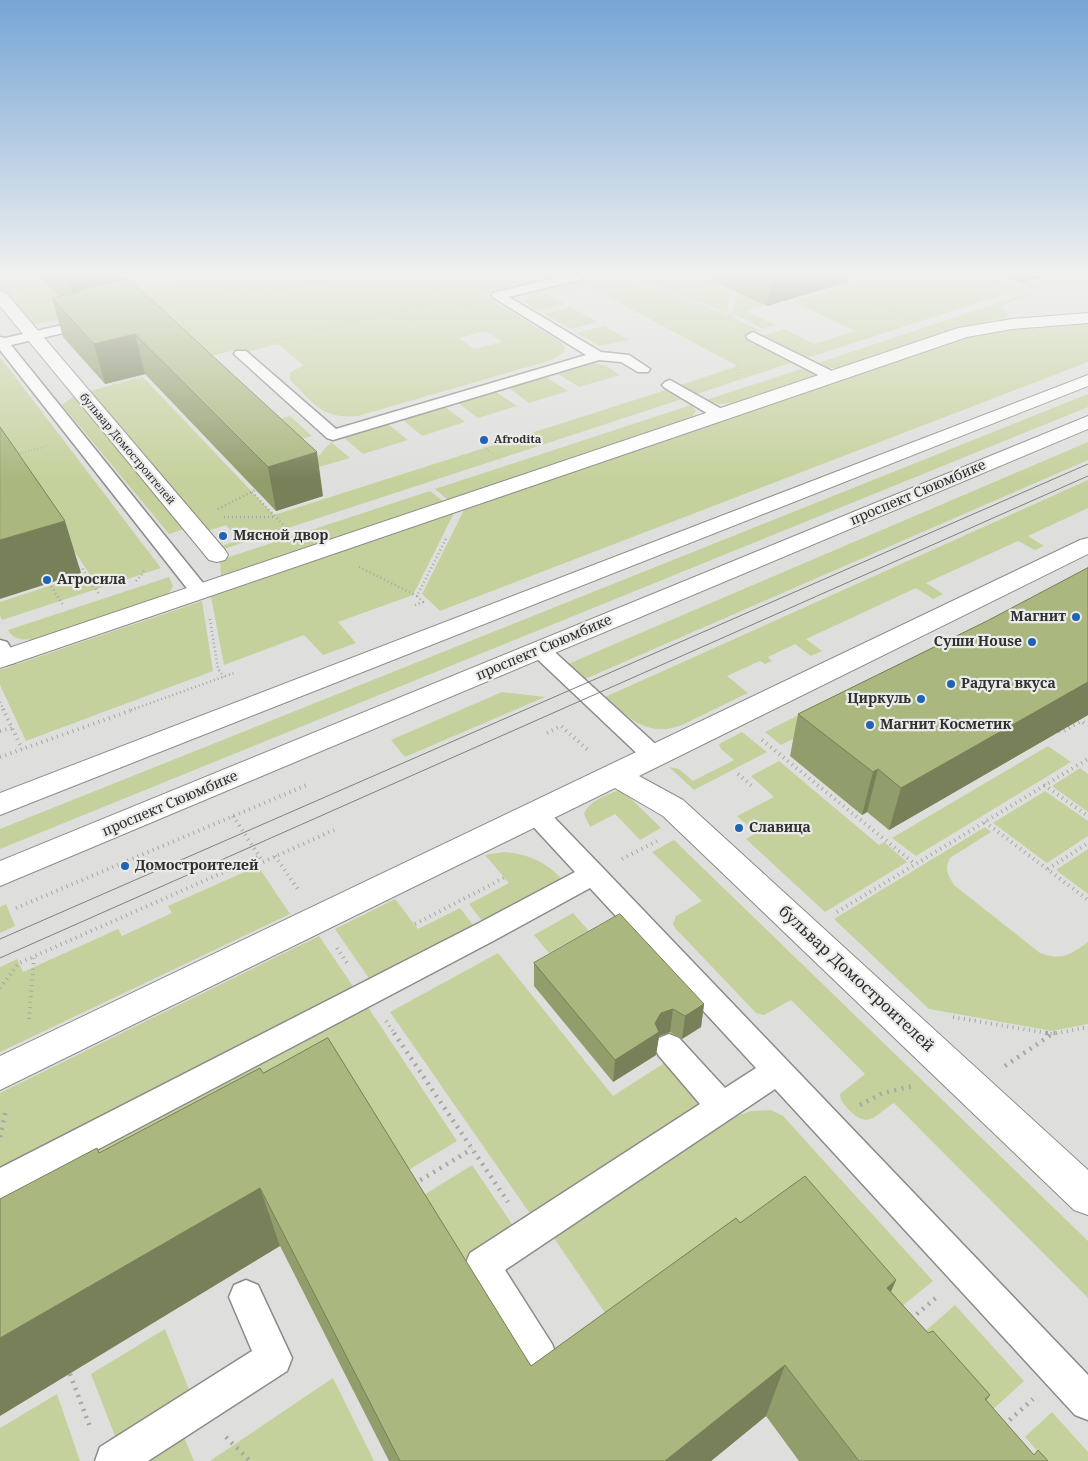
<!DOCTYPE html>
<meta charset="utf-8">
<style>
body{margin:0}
canvas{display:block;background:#dedfdc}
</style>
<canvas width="1088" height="1461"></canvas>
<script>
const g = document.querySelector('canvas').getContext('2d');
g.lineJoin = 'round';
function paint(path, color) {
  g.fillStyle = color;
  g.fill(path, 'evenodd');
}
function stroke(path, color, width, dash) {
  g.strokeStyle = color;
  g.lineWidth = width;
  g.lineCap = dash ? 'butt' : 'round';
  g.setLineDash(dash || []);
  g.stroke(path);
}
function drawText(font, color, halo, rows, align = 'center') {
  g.font = font + ' "Noto Serif",serif';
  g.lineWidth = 4.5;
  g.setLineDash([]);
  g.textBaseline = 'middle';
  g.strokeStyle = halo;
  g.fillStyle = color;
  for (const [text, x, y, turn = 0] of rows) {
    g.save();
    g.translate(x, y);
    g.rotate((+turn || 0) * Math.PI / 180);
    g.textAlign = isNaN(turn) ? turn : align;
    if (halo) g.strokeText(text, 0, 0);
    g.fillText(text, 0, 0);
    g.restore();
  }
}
paint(new Path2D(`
 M0,276H36L46,286L39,288L41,290L7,297L0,289Z
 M197,276H557L483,295L561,342L565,348L564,352L552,360L358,416C321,419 315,404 290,380V373L303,365L278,344L244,353L239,349L200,359L155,304L31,325L7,298L49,289L67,305ZM486,331L502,342L474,349L459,338Z
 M601,276H617L730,316L759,330L743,336L793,362L697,394L681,385L737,366L587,285L550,295L565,304L539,311L524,302L530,294Z
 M624,276H733L727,312Z
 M739,276H770L779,301L746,311L775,325L763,329L733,314Z
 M838,276H987L1020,289L807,358L762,336L784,329L814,344L855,331L792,301L852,283Z
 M1028,293L1029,296L1000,306L1008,314L1005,318L954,328L837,368H830L818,363Z
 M571,307L597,322L571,329L545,314Z
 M1088,321V362L440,611L422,594L464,510L974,335L992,331Z
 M604,326L629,340L600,346L577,333Z
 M0,357L161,568L2,620L0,616V602L89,573L0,442Z
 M594,363L606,366L620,375L579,387L558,374Z
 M804,368L816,375L735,403L718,404L706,400Z
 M143,377L274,515L666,390L682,399L224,549L221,546L239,540L226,525L208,531L86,392Z
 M546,377L568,391L529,403L509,388Z
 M496,392L517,406L478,418L458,403Z
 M1088,394V407L0,849V829Z
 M74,396L187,528L169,534L62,405Z
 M691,405L696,411L691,418L448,500L435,489Z
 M445,407L465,422L422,436L403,420Z
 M290,416L312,436L276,447L254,426Z
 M388,424L408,440L363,454L344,438Z
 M331,442L350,458L305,471Z
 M1088,442V460L585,679L568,664Z
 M1088,480V508L1028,536L1044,546L1035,550L1018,541L926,583L943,594L933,599L916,588L806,639L822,651L811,656L795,644L768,657L772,661L765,664L760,661L727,676L748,693L682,725C648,738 628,718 605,697Z
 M430,491L443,501L221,576L220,560Z
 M454,513L413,595L338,622L356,643L323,655L304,635L224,665L211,597Z
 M169,577L173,586L169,593L163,597L36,639C25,640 14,641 8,630Z
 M202,601L213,671L26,741L0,685V670Z
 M852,688L869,701L781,745L765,732Z
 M502,692L545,697L405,757L391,740Z
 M742,732L767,752L694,790L669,767L679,769L693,781L734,760L721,749L719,744Z
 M1048,746L1071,762L916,856L892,838Z
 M779,761L879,845L884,842L907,862L825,912L746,839L756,833L737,816L774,797L751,776Z
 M1080,768L1088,774V812L1052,786Z
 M621,789L661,828L640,840L615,814L590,827L584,814C589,800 608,795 621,789Z
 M1045,791L1088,821V836L1047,863L993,823Z
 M985,827L991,832L950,858C944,869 948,875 954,885L1040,953C1062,961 1070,955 1088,942V1024L1052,1031L929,1009L834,919Z
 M674,840L1088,1241V1298L894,1103C876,1114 869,1130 850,1111C845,1105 840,1102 840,1094L865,1074L791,1000L764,1015L756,1013L675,928L673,924L676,916L702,901L652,852Z
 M1088,849V894L1056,870Z
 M504,852C529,854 546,862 563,880L483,922L469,904L509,883L485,855Z
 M258,866L290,914L0,1052V967L17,959L23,972L118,929L122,936L172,913L168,906Z
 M395,899L418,929L460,908L474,926L370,980L335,929Z
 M6,904L15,926L0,933V907Z
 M573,913L589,931L549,953L534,935Z
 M319,936L354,988L0,1170V1093Z
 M498,953L613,1096L666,1062L708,1098L531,1215L390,1012Z
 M368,1007L457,1141L400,1175L23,1188Z
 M771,1110L783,1116L933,1281L874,1329L620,1335L554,1238L737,1116L751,1111Z
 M472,1165L514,1227L455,1265L416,1200Z
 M955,1305L1024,1381L964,1436L897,1356Z
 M165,1329L192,1397L118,1444L91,1374Z
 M333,1378L374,1461H210Z
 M57,1394L80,1461H0V1428Z
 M1052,1412L1088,1452V1461H1046L1025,1437Z
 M181,1430L194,1461H133Z`), '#c5d19c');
const lane = new Path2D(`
 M562,276H584L582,279L509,297L601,352L629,355L650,369L648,372H638L621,362L599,360L333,440L327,438L234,354L236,351H246L336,429L586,355L491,296L493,293Z
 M89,319L96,323L94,326L11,345L207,588L210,592L207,596L200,598L193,596L0,350V337L5,338Z
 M753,332L838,374L840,377L838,380H828L748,339L746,336Z
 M670,380L727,412L729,415L727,418H715L665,388L662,385L665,382Z
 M0,640L7,642L17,658L14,663L7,665L0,663Z
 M540,644L547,645L662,750L666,756L662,762L654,764L646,762L533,655L530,650L533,645Z
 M536,805L545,808L602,867L1088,1375V1420L1075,1415L775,1089L505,1270L552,1344L557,1357L552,1370L539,1375L526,1370L470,1277L465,1265L470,1253L700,1104L659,1056L654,1047L659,1038L669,1034L679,1038L725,1088L756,1068L590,888L495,940L0,1201V1168L477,924L575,872L527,820L524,814L527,808Z
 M246,1280L258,1285L292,1358L287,1371L148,1461H95L100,1447L252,1351L229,1297L234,1285Z`);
const street = new Path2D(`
 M0,291L6,293L225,550L228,555L225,560L217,562L209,560L0,306Z
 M1088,313V323L1012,329L967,337L0,668V651L958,328L1012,319Z
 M1088,538V554L639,776L683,800L1088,1170V1215L1074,1210L663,816L615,788L0,1090V1056L1080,540Z`);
const secondary = new Path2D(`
 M1088,375V386L0,815V793Z
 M1088,416V429L0,886V861Z`);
stroke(lane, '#8b8c89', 3);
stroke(street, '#8b8c89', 2);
stroke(secondary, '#8b8c89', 2);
stroke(new Path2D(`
 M621,276L736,317
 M1026,282L1037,286
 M267,287L291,276
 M41,288L49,286
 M438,288L475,311
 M34,292L50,288
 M1010,295L1069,276
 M876,303L916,320
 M157,307L243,288H289L339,276
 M411,321L422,304
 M730,322L734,287
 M269,342L423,304L453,276
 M735,358L739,368L736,380
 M112,384L145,375
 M488,443L490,445
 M484,447L501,460
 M14,455L47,446`), '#a7a7a5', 2, [0.5, 2.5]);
stroke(new Path2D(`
 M252,492L289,531
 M218,509L255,490
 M224,517H276
 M359,567L417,596
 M79,569L82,568L99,594
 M136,581L143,573L144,568
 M49,583L63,605
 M415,605L423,602L417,596L446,539
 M210,619L218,669L224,677
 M0,702L4,710
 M131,710L234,673`), '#a7a7a5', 2.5, [1, 3]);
stroke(new Path2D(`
 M3,709L22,749
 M0,731L12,728
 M1059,731L1062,732L1081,721L1088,725
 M547,733L561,726L589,751
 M762,740L915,864
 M0,757L135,709
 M738,774L752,786
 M1044,785L1088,816
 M233,816L263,862L334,830
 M985,822L1088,900
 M275,856L299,891
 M622,859L657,841
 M1048,869L1088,843
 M16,908L309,784
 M837,912L1088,759
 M415,924L504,878
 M337,948L349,966
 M0,988L19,963L260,856
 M953,1017L1052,1034L1088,1027
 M29,1019L34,958
 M386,1021L395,1034`), '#a7a7a5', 4, [1, 4.5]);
stroke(new Path2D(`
 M394,1033L508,1202
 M1046,1033H1057
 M1005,1066L1052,1034
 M860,1105L883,1093L913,1086
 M0,1137L6,1109
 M414,1184L472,1149
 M911,1319L937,1297
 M70,1374L90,1427
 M1004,1425L1033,1399
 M226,1437L250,1461`), '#a7a7a5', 4.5, [2, 5.5]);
paint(lane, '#fff');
paint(street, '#fff');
paint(secondary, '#fff');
stroke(new Path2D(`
 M0,939L1088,464
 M0,958L1088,476`), '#7f807e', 1);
paint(new Path2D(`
 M39,276H120L121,281L323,496L276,511L145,374L105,384L63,337L52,298L59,297Z
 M711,276H849L848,282L767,306L711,280Z
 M1004,276H1044L1022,283Z
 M1088,568V715L889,830L867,812L862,815L790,756L798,714L987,621Z
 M534,963L704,1004L701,1027L682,1039L670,1032L659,1036L656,1055L613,1082L534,986Z
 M263,1073L531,1366L740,1223L896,1280L891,1292L928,1333L990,1395L986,1401L1034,1455L1048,1461H799L766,1416L711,1461H389L280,1246L99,1153Z`), '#929d6c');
paint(new Path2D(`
 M68,276H120L128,308L80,292L78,290L86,318L79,319Z
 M771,276H849L848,282L767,306Z
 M1024,276H1044L1022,283Z
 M135,334L145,374L105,384L94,344Z
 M317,452L323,496L276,511L268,467Z
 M65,521L81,573L0,599V540Z
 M1088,682V715L889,830L901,788Z
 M878,769L867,812L862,815L873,772Z
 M704,1004L701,1027L682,1039L685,1016Z
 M673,1009L670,1032L659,1036L656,1055L613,1082L615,1060L655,1023L661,1013Z
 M260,1188L280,1246L0,1416V1338Z
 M896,1280L870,1336L887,1288Z
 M785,1365L766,1416L711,1461H665Z`), '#778058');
const building = new Path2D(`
 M129,279L317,452L268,467L135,334L94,344L52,298L80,292L78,290Z
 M0,427L65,521L0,540Z
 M1088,568V682L901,788L878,769L873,772L798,714L987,621Z
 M620,914L704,1004L685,1016L673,1009L661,1013L655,1023L659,1032L615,1060L534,963Z
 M328,1038L531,1366L736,1218L740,1223L805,1176L896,1280L887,1288L928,1333L933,1331L990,1395L985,1399L1034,1455L1038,1450L1048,1461H859L785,1365L665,1461H400L260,1188L0,1338V1199L97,1148L99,1153L260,1068L263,1073Z`);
paint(building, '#aab77e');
stroke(building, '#778058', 1);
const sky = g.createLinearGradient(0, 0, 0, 481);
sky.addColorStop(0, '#76a5d6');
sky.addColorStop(0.57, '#f0f1ef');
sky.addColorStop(1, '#f0f1ef00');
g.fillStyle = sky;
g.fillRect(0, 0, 1088, 481);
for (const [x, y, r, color] of [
 [484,440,5,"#2164b5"],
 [223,536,5,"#2164b5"],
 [47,580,5,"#2164b5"],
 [1076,617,5,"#2164b5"],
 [1032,642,5,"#2164b5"],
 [951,684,5,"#2164b5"],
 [921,699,5,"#2164b5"],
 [870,725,5,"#2164b5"],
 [739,828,5,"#2164b5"],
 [125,866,5,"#2164b5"]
]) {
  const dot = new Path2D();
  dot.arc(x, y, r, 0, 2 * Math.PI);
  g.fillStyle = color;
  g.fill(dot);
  stroke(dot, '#ebece9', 2);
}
drawText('bold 11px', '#2f2f2e', '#ebece9', [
 ["Afrodita",494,440]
], 'left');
drawText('11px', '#2f2f2e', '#ebece9', [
 ["бульвар Домостроителей",127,449,50]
]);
drawText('14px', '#2f2f2e', '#ebece9', [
 ["проспект Сююмбике",918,493,-23],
 ["проспект Сююмбике",544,648,-23],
 ["проспект Сююмбике",170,804,-23]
]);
drawText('bold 14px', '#2f2f2e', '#ebece9', [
 ["Мясной двор",233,536],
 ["Агросила",57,580],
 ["Магнит",1066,617,"right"],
 ["Суши House",1022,642,"right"],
 ["Радуга вкуса",961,684],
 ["Циркуль",911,699,"right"],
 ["Магнит Косметик",880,725],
 ["Славица",749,828],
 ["Домостроителей",135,866]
], 'left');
drawText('16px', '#2f2f2e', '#ebece9', [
 ["бульвар Домостроителей",856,979,43]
]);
</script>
